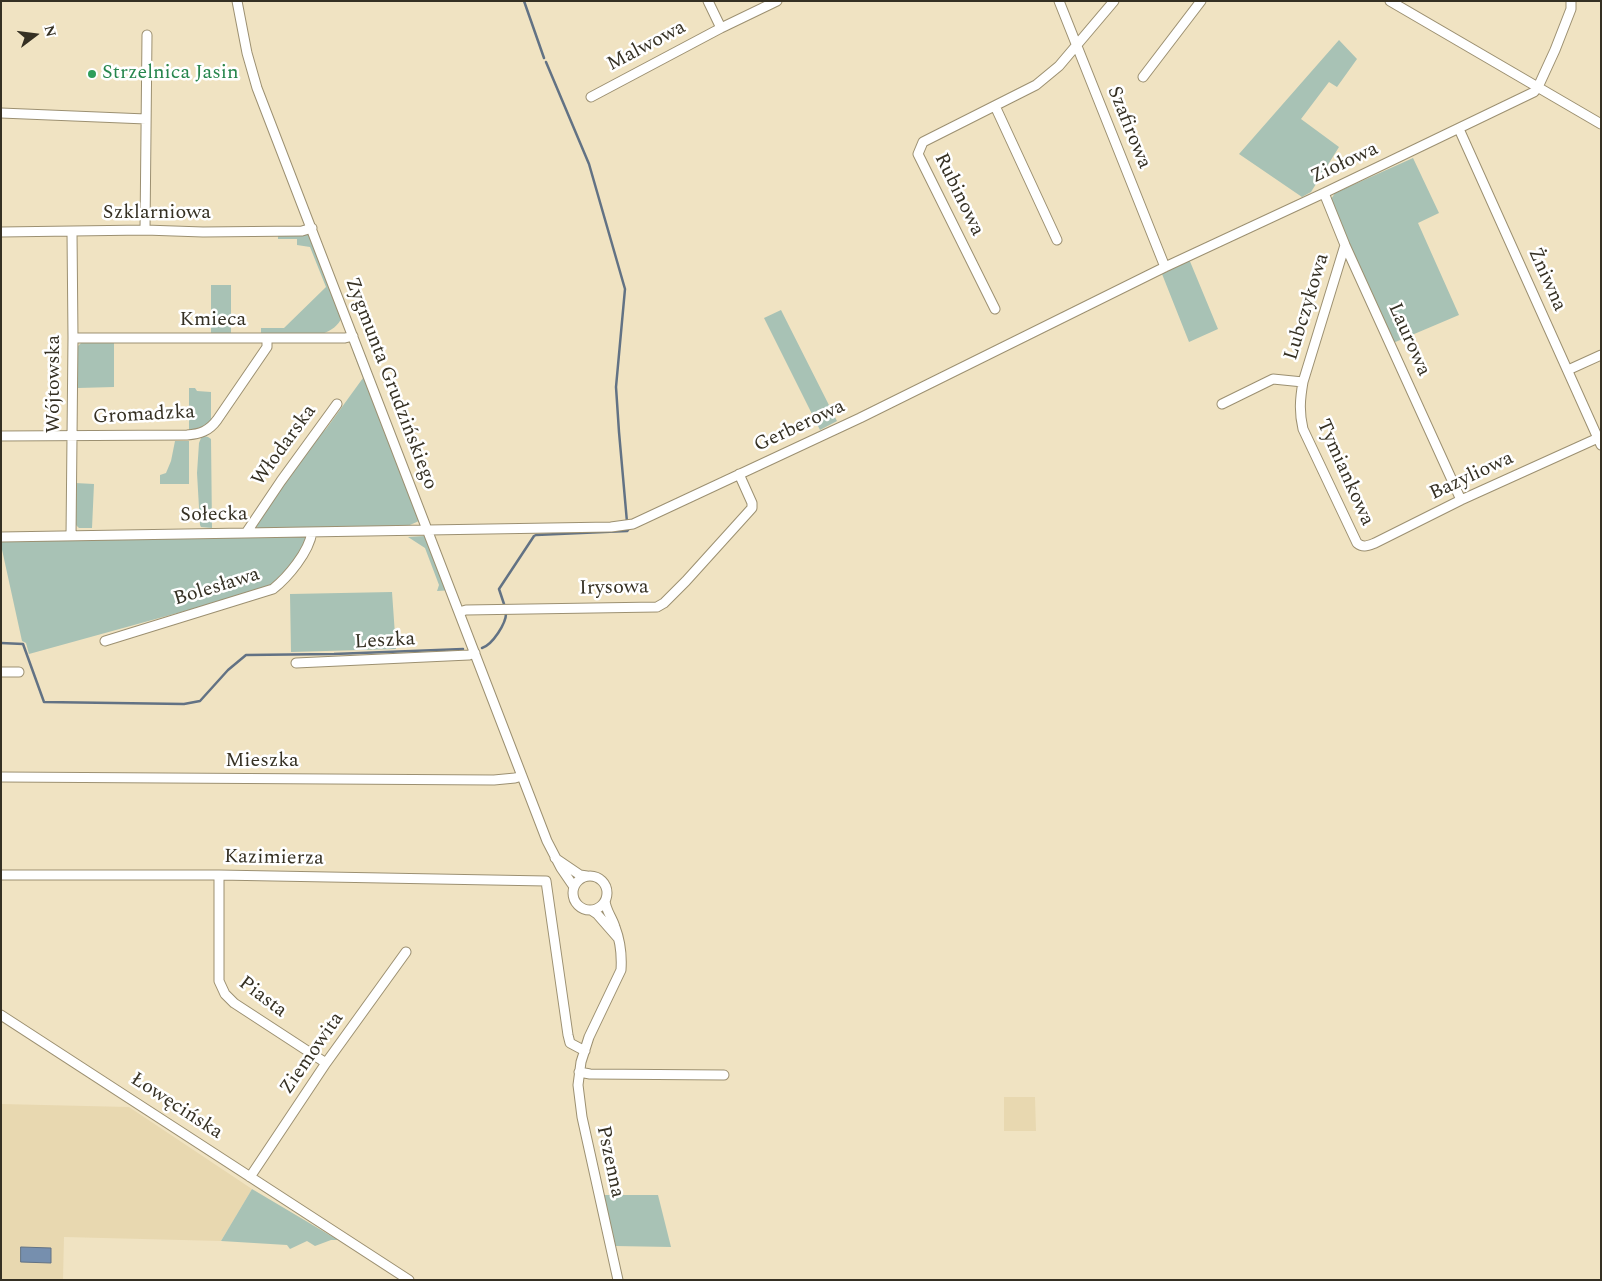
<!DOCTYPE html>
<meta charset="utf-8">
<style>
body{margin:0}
#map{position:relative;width:1602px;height:1281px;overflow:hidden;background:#f0e3c2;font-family:Spectral,serif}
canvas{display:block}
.frame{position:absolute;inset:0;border:2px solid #353023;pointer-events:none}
.north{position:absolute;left:10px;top:10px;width:50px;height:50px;-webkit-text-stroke:4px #fff;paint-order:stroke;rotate:75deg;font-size:14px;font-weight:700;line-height:20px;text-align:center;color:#353023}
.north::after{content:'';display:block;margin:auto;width:18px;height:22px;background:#353023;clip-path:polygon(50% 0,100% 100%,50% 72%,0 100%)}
</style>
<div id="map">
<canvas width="1602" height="1281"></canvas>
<div class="frame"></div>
<div class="north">N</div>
</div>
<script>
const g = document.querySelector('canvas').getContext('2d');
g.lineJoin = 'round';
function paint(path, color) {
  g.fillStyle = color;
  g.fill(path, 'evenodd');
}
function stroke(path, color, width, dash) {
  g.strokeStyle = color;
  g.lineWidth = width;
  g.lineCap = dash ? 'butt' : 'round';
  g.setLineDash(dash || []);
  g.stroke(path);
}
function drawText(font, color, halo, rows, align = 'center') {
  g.font = font + ' Spectral,serif';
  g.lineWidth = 5;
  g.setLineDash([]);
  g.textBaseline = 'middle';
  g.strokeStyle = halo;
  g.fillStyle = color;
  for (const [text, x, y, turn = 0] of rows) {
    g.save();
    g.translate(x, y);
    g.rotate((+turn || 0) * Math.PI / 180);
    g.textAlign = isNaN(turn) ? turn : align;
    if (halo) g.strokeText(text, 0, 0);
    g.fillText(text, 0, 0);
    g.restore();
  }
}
paint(new Path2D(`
 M1004,1097H1035L1036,1131H1004Z
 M1,1104L129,1107L252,1189L221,1241L64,1237L63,1280H1Z`), '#e8d8b0');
paint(new Path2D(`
 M1339,40L1357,59L1337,87L1329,82L1301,119L1339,147L1311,192L1302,197L1239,154Z
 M1413,158L1439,213L1418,223L1459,315L1393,343L1333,207L1331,199L1335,193Z
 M311,234L342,317C338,326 332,330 322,334L252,336V333H261V328H284L326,287L310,247L297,245V239H278V236Z
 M1189,259L1218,329L1189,342L1162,274Z
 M211,285H231V333H211Z
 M781,310L837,421L820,430L764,318Z
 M82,342L114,343V387L78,388C76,374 77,361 77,347Z
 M353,352L360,354L419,521L403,528L258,530L256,524L310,443L326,429L363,378Z
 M189,388H195L197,391L211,392V421L208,426L189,432Z
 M204,436L208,437L211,439L212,528L201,527L200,525L197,473L199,443L201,438Z
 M175,441H189V484H160V475L166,473L171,461Z
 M75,483L94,484L92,528H79L74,523Z
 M310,534L307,546L278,582L268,588L29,654L26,643L22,641L1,545V540Z
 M425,536L431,537L453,590L437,591L439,585L425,548L408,537Z
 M392,592L396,649L291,652L290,594Z
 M252,1189L338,1240H331L315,1246L307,1241L290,1249L287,1245L221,1241Z
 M604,1195H658L671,1247L615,1246Z`), '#a8c2b5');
const water = new Path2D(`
 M21,1247L51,1248V1263L21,1262Z`);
paint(water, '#768fae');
stroke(water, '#627284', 1);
stroke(new Path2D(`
 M524,1L544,58
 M546,62L589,164L625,289L616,387L619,432L627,522
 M504,604L499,589L534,536L536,535L627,531L628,530
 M1,643L23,644L44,702L184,704L200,701L228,670L246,655L334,654L463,649
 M482,648C492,645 507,623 506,612`), '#627284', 2.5);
const minor = new Path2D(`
 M237,1L247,53L257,88L547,841L561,868L574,887
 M708,1L721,28
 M1059,1L1165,267
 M1390,1L1601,124
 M1143,77L1201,1
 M591,97L721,28L777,1
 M995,106L1057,240
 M1,113L146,119
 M1459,129L1601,445
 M1324,193L1345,245L1461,500
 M145,230L147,35
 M1,232L145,230L203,232L302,231L312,228
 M995,309L918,154L923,142L1036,85L1059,66L1114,1
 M73,338H345L353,336
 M1568,370L1601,355
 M1303,382C1300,399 1299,412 1303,429L1357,543C1363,548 1367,546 1375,543L1461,500L1598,438
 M1222,404L1273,379L1303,382L1345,245
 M1,436L187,435C200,434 209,431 217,420L267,347V339
 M246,533L281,481L337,404
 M71,536L73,338L72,232
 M1,537L611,527L633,524L860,418L1165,267L1324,193L1534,92L1538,87L1555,50L1571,9V1
 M459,612L466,610L657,607L664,603L686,581L752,508V503L739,474
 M105,641L273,589C288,577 309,552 312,532
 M296,663L469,655L475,653
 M1,672H19
 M1,777L494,780L515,778L522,776
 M555,858L580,875L587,876
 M1,875H219L546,881L568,1035L570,1043L585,1051
 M219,875V981L225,994L234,1003L326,1063
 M573 893a17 17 0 1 1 34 0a17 17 0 1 1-34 0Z
 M605,901C606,911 612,917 615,927C620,940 622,955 621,970L589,1037L581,1062L578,1085L582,1117L618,1280
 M591,910L597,914L618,938
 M1,1015L409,1280
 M579,1072L590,1074L724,1075
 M250,1177L326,1063L406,952`);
stroke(minor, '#9c9071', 11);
stroke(minor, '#fff', 9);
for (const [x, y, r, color] of [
 [92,74,5,"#2e9e5b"]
]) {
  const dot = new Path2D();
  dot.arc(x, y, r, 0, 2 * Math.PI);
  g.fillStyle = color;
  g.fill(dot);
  stroke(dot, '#fff', 2);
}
drawText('20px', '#353023', '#fff', [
 ["Malwowa",647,47,-28],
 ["Szafirowa",1128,128,68],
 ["Ziołowa",1345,164,-25],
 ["Rubinowa",958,195,64],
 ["Szklarniowa",157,214],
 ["Żniwna",1546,280,66],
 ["Lubczykowa",1308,307,-73],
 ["Kmieca",213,321],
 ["Laurowa",1408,340,66],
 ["Wójtowska",55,384,-90],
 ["Zygmunta Grudzińskiego",390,384,69],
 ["Gromadzka",144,416,-3],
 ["Gerberowa",800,427,-25],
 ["Włodarska",285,446,-54],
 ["Tymiankowa",1344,473,66],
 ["Bazyliowa",1472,477,-25],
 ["Sołecka",214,516,-1],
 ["Bolesława",217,588,-17],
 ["Irysowa",614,589,-1],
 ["Leszka",385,642,-3],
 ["Mieszka",262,762],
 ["Kazimierza",274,859,1],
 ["Piasta",262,998,37],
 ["Ziemowita",313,1054,-55],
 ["Łowęcińska",176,1107,33],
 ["Pszenna",609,1162,78]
]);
drawText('20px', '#27864d', '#fff', [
 ["Strzelnica Jasin",102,74]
], 'left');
</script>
